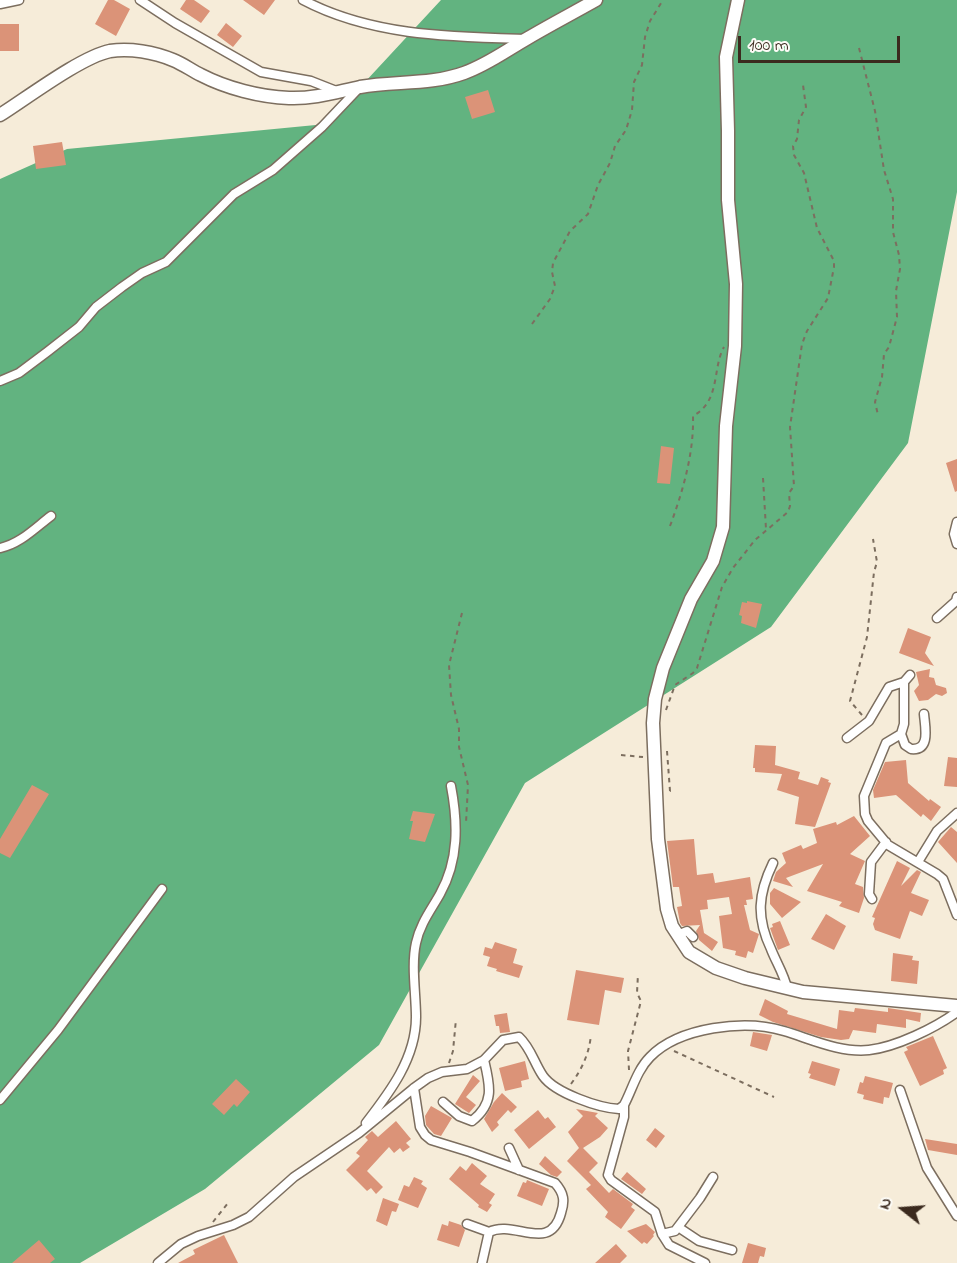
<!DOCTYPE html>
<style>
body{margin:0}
#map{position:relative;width:957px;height:1263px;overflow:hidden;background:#f6ecd9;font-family:"Indie Flower",sans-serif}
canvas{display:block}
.north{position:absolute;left:873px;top:1179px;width:60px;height:60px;-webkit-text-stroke:4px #fdfcf7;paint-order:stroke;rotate:287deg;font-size:16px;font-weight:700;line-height:24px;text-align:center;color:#3b2a1e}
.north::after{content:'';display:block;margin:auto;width:21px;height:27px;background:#3b2a1e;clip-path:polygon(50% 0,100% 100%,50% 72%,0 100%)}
.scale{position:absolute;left:738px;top:36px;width:162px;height:27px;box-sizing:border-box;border:3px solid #3b2a1e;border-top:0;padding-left:8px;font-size:18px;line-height:21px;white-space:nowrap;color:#3b2a1e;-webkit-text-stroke:4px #fdfcf7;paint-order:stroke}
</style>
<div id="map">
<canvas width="957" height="1263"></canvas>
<div class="north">N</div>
<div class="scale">100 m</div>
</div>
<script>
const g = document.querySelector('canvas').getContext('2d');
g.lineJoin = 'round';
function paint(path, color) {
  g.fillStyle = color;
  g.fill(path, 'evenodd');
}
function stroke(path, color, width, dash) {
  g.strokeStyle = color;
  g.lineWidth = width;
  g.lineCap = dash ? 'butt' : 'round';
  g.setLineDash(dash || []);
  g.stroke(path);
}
paint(new Path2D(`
 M441,0H957V192L908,443L771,627L525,783L379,1045L205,1189L80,1263H0V179L67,149L326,124Z`), '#62b380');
paint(new Path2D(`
 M108,0H114L130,9L116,36L95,24Z
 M186,0H194L210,11L201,23L180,9Z
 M243,0H275L264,15Z
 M226,23L242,36L233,47L217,35Z
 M0,24H19V51H0Z
 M488,90L495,112L472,119L465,97Z
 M62,142L66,165L36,169L33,146Z
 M661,446L674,448L670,484L657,483Z
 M957,459V491L955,492L946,463Z
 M747,601L762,604L756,628L741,623L742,616L739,615L742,602L747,603Z
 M908,628L931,637L925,653L934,666L899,653Z
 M930,669L929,677L934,678L936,685L946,688L947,693L942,696L936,694L928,700L919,701L914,691L919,685L916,672Z
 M755,745L776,746L775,765L800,772L798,779L818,785L821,777L829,780L828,782L831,783L815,827L795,824L799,797L777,790L782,774L755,772V768H753Z
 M948,757L957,758V787L944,786Z
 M906,760L908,783L929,801L930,799L941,807L931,821L923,814L921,817L896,795L874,798L873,790L885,762Z
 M32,785L49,794L10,858L0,853V839Z
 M413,811L435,814L425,842L409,839L413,821H410Z
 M854,816L870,836L850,854L865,861L855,884L863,887L864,898L859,913L839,906L842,902L807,891L823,864L786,878L793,887L773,881L776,872L786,863L782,853L801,845L803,849L817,843L813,829L836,822L837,825Z
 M951,827L957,832V863L938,842Z
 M694,839L697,875L713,873L715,883L750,877L753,899L746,900L747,905H744L750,930L759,934L753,953L748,951L746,958L735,955L736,951L723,948L719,916L732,914L729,897L707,900L708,909L700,910L704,933L718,942L712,951L699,940L696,931L700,925L682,926L680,923L677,907L682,906L679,887H673L667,841Z
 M897,861L910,868L901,886L917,870L921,872L911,893L929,900L922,916L910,911L900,939L875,930L873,924L875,918L872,917Z
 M774,888L801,902L782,918L770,904V893Z
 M826,914L846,926L834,950L811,939Z
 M780,921L790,945L778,950L770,928L773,927L772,924Z
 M495,942L517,949L513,963L523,966L519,978L496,971L497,969L487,966L490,957L483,955L485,947L492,949Z
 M893,953L913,956L912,960L919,961L917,984L891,981Z
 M576,970L624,978L621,993L605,990L599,1025L567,1020Z
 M765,999L788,1011L787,1014L837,1029L839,1010L854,1012L855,1008L888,1012V1008L921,1013L920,1022L906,1019V1028L877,1024L876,1033L853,1030L849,1039L841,1040L821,1037L773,1022L759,1015Z
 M507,1013L510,1032L500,1033L499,1026H496L494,1015Z
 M753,1032L772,1035L767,1051L750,1046Z
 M933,1036L947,1068L943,1070L944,1074L920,1086L904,1052L908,1050L906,1047Z
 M525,1061L529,1079L521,1081L522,1087L505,1091L499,1068Z
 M812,1061L840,1069L835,1086L809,1078L811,1074L808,1073Z
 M473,1075L480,1081L466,1097L476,1105L469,1113L455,1104Z
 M865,1076L893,1083L889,1098L884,1097L883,1104L863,1099L864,1095L857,1093L860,1082L863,1083Z
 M236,1079L250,1092L237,1107L234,1104L224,1115L212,1104Z
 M502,1093L517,1107L511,1113L508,1110L497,1122L499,1125L492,1132L484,1119L494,1102Z
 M431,1106L452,1118L441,1136L434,1134L426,1125L425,1116Z
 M576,1109L598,1113L595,1116L608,1128L600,1137L583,1148L598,1163L589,1172L609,1193L613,1189L633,1204L631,1207L635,1210L621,1229L605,1217L608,1212L586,1189L591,1185L567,1161L579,1148L568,1132L583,1116Z
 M538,1110L545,1119L548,1117L556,1127L529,1149L514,1130Z
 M396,1121L411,1139L406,1143L410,1147L403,1152L400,1148L394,1153L389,1147L367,1171L383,1187L376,1194L371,1188L367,1191L346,1170L360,1156L356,1153L368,1140L365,1137L372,1131L378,1137Z
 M655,1128L665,1136L656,1148L646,1140Z
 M925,1139L957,1144V1155L928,1150Z
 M545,1156L562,1172L557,1177L551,1175L539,1164Z
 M472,1163L487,1176L480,1184L495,1194L489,1203L492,1205L487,1212L478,1207L479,1205L449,1179L460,1166L466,1171Z
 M627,1172L646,1189L642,1194L621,1179Z
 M414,1177L423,1181L421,1184L427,1188L418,1208L398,1200L404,1185L409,1187Z
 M527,1180L549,1189L542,1206L517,1196L523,1182L526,1183Z
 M383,1198L399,1204L396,1212L392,1211L387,1226L376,1221Z
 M449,1221L461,1225L465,1230L459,1247L437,1240L442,1224L448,1226Z
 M646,1224L655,1232L653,1235L654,1236L647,1244L644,1242L642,1244L627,1231Z
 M224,1235L238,1263H178L195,1254L193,1250Z
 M39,1240L55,1259L50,1263H12Z
 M748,1243L766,1248L764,1257L760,1256L758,1263H742Z
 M616,1244L627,1256L620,1263H595Z`), '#db9378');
const street = new Path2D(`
 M140,0L175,23L261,72L311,81L339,92
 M303,0C371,36 451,37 525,39
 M0,4L19,0
 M0,381L19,373L47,352L79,327L96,307L122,287L142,273L166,262L234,194L273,170L322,127L359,88
 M957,522L954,534L957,544
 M0,548C20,544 35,528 51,516
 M937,618L956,601L957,597
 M904,682L910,675
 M901,734L905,745L911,749C931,751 925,727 924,714
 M847,738L869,721L889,687L904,682V724L901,734L886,743L864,796L865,814L868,821L888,845L937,874L943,879L957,915
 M918,862L937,831L957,813
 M773,863C758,894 756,917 771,949C776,962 784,974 787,988
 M872,899L869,894L871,862L886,842
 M677,935L687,931L693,937
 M414,1088L420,1127L425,1135L431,1140L470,1152L555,1183C564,1193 565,1201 561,1213C550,1254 514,1219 489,1232L482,1263
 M900,1090L927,1168L957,1216
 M0,1100L58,1030L162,889
 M443,1102L459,1116L472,1121C495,1103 490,1085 484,1060
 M624,1105V1117L608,1175L611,1180L655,1212L662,1234L669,1245L705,1263
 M366,1123C390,1092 416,1058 416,1017C416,994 411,965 416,943C420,924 431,910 440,894C459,860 458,823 451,786
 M509,1148L519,1170
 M467,1224L489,1232
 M678,1227L700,1198L713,1177
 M662,1234L675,1231L678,1227L699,1241L732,1250
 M158,1263L181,1244L198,1236L233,1225L249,1217L294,1177L359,1133L414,1088L428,1078L442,1072L467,1069L484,1060L503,1040L519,1037C531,1048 534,1063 543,1076C555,1093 599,1108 619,1109L624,1105C632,1090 637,1070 650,1057C679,1027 745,1019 784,1031C811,1039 840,1053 869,1050C896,1047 935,1028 957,1012`);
const secondary = new Path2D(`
 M738,0L726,57L728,131V200L736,284L735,346L726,426L723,527L713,561L691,599L663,668L655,699L653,723L658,839L667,909L672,926L689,952L716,968L745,978L803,992L957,1006
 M0,115C27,98 81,57 110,51C130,48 154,52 173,60C183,64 191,70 201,75C226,88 260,97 289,98C314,99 336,92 360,87C395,81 431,85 464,73C487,65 507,50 528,38C550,25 573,13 596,0`);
stroke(street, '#7c6e5f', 11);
stroke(secondary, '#7c6e5f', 15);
stroke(new Path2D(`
 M859,48L875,111L884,170L893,199V232L899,255L900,269L896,291L897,317L889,347L884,354L882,377L875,402L878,415
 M532,324L550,299L555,286L552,272L553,263L570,231L588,214L598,185L610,163L615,146L626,130L632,110L634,82L642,65L645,37L650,21L663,0
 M763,478L766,529
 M670,526C683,491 694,453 693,416C721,401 712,368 724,347
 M462,613L449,665L451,695L459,729V747L468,785L466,823
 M666,710L675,685L693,673L697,668L722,587L733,568L755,540L788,512L790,506L789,493L794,486L790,427L802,344L807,331L828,298L834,267V261L817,228L804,173L794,155L793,146L797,139L799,120L806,107L803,85
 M862,715L850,701L867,637L874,572L877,562L873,539
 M667,751L670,791L668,792
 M621,755L643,757
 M674,1051L774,1097
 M449,1063L453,1051L456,1019
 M629,1070L628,1051L641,1001L637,993L638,974
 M571,1084C582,1069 589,1054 591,1035
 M213,1222L228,1203`), '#7c6e5f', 2, [4.5, 4.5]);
stroke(street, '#fff', 8);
stroke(secondary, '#fff', 12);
</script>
